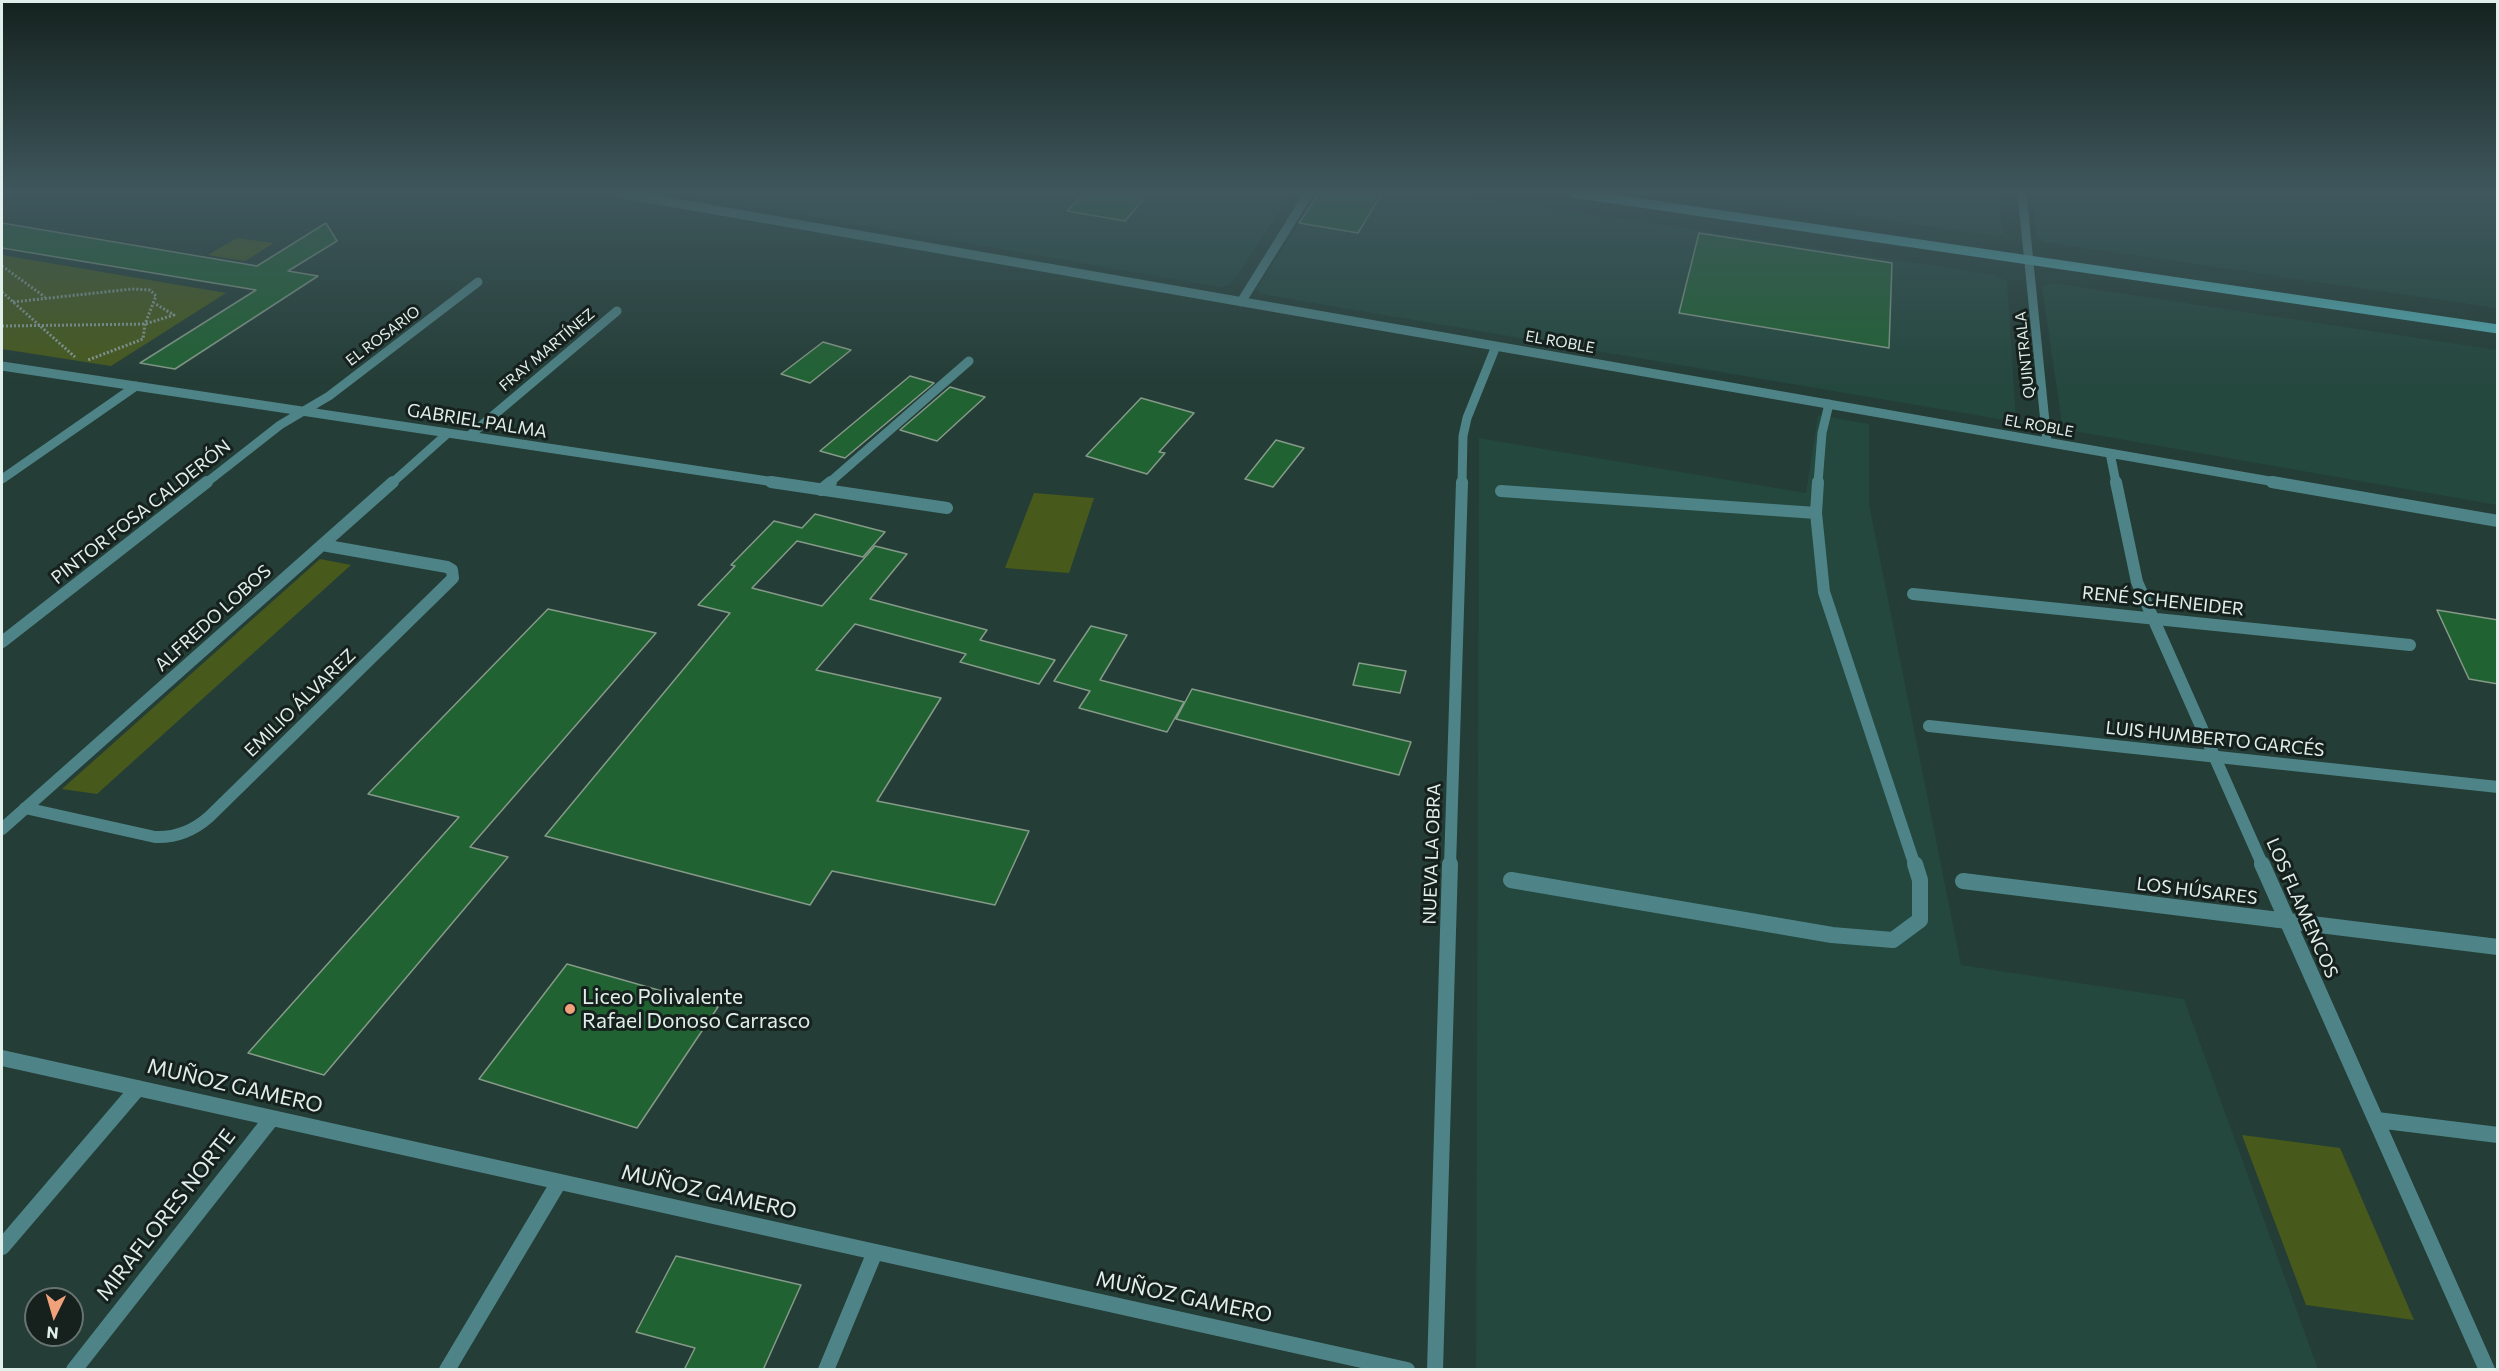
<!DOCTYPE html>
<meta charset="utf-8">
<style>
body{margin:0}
#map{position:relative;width:2499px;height:1371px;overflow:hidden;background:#243d36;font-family:Commissioner,sans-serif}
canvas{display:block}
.frame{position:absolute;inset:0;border:3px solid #e1efeb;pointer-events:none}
.north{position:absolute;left:24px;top:1287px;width:60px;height:60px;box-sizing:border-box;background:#16211e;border:2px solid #677370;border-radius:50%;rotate:185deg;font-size:16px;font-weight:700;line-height:24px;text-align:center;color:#e1efeb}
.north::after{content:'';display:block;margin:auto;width:21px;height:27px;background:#f1a27b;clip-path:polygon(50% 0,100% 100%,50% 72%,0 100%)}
</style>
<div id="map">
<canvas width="2499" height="1371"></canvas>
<div class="frame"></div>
<div class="north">N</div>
</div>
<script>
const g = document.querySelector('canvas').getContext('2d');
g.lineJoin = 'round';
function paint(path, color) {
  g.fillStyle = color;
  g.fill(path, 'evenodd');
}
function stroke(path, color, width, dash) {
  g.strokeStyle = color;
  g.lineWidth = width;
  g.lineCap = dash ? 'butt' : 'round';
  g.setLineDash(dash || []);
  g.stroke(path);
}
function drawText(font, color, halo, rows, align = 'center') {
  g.font = font + ' Commissioner,sans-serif';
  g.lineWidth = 6;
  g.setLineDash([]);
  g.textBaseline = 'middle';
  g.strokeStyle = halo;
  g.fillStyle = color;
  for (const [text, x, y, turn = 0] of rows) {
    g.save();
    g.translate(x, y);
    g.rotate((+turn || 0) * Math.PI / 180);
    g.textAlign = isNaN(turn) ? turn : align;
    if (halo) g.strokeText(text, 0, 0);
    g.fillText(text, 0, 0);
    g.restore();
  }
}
paint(new Path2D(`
 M675,193H1292L1232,283L1221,287Z
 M1319,193H1452L1994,275L2007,281L2016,419L2010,421L1261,294L1256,289Z
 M1697,193H1998L2003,234L1996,236Z
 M2031,193H2497V308L2044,242L2037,238Z
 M2052,283L2497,350V505L2073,431L2062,424L2042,286Z
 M1818,415L1869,424V504L1961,965L2184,999L2318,1369L1487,1370L1476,1368L1479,438L1806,493Z`), '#24473e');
paint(new Path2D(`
 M237,238L274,243L245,261L208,255Z
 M2,255L226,293L111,366L2,349Z
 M1034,493L1094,498L1069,573L1005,568Z
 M320,559L351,565L97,794L62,789Z
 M2242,1135L2340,1148L2414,1320L2306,1305Z`), '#485a1b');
const building = new Path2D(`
 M1084,193H1149L1125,221L1067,211Z
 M1319,193H1382L1358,233L1299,223Z
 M2,223L257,266L326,223L337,241L288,271L318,276L175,369L140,363L256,290L2,248Z
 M1699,233L1892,263L1889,348L1679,313Z
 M823,342L851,350L810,383L781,374Z
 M910,376L934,383L845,458L820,451Z
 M950,387L985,397L937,441L900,430Z
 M1141,398L1194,413L1159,452L1165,453L1147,474L1086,456Z
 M1276,440L1304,448L1273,487L1245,479Z
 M815,514L885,532L863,557L797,541L752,588L822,606L875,546L907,554L870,599L987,630L980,640L1055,660L1039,684L960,662L966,654L855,624L816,670L941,698L877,801L1029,831L995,905L832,871L810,905L545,836L730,613L698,605L735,566L731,565L774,521L802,528Z
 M548,609L656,633L470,847L508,857L324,1075L248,1053L459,817L368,794Z
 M2437,610L2498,620V684L2469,679Z
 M1091,626L1127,635L1100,680L1184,702L1167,732L1079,708L1090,691L1054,681Z
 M1359,663L1406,671L1400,693L1353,685Z
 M1192,689L1312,718L1411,742L1399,775L1176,719Z
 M567,964L718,1007L637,1128L479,1079Z
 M676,1256L801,1285L763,1370H684L695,1348L636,1332Z`);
paint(building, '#206232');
stroke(building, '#869a89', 1.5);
stroke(new Path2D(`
 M2,266L45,297
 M2,292L75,357
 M13,302L132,289L150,290L156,296L145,324L143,339L88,360
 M2,326L145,324L174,315L154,303`), '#8a9d98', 3, [2, 2]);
stroke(new Path2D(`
 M829,483L969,361
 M1818,483L1822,433L1829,404`), '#4e8487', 9);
stroke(new Path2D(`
 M1818,482L1816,513L1824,592L1915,866
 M821,490L831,482
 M1501,491L1816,513`), '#4e8487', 12);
stroke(new Path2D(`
 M1511,880L1832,935L1893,940L1920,920V880L1915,864`), '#4e8487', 16);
stroke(new Path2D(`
 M618,193L2281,483
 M2022,193L2047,442
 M1241,302L1309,193
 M2,366L781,483
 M469,436L617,311
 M2110,453L2116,483
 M2,479L136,386
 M206,483L280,425L329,396L478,282
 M392,483L448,433
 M1462,483L1463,436L1467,418L1496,346`), '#4e8487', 9);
stroke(new Path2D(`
 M771,482L947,508
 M2116,482L2137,582L2263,866
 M2272,482L2498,521
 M1913,594L2410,645
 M2,642L207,482
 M1929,726L2498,787
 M25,808L155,837C176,838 193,831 209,817L453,578L452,570L447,567L322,545
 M2,829L393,482
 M1450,866L1462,482`), '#4e8487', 12);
stroke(new Path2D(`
 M2262,864L2487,1370
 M1963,881L2498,947
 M2,1058L1407,1370
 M2377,1120L2498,1135
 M2,1247L138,1088
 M74,1370L272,1118
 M447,1370L559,1182
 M826,1370L875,1252
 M1435,1370L1450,864`), '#4e8487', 16);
stroke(new Path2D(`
 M1573,193L2498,329`), '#54aeb4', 9);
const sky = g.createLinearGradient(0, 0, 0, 385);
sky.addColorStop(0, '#14221e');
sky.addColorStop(0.5, '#3f575d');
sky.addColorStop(1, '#3f575d00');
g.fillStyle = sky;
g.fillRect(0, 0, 2499, 385);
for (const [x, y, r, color] of [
 [570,1009,6,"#f1a27b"]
]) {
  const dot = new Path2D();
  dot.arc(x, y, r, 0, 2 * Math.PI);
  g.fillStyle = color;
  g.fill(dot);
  stroke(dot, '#16211e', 2);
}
drawText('15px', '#e1efeb', '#16211e', [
 ["EL ROSARIO",383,336,-37],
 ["EL ROBLE",1560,342,10],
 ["FRAY MARTÍNEZ",547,350,-40],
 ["QUINTRALA",2025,355,-96],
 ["EL ROBLE",2039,426,10]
]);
drawText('18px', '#e1efeb', '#16211e', [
 ["GABRIEL PALMA",477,421,9],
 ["PINTOR FOSA CALDERÓN",141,512,-38],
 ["RENÉ SCHENEIDER",2163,601,6],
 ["ALFREDO LOBOS",213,618,-42],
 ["EMILIO ÁLVAREZ",300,703,-44],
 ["LUIS HUMBERTO GARCÉS",2215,739,6],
 ["NUEVA LA OBRA",1432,854,-88],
 ["LOS HÚSARES",2197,891,7],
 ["LOS FLAMENCOS",2302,908,66]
]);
drawText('21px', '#e1efeb', '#16211e', [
 ["Liceo Polivalente",582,997],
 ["Rafael Donoso Carrasco",582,1021]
], 'left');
drawText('21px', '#e1efeb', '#16211e', [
 ["MUÑOZ GAMERO",235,1086,13],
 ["MUÑOZ GAMERO",709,1192,13],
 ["MIRAFLORES NORTE",166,1215,-52],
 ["MUÑOZ GAMERO",1184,1297,12]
]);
</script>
